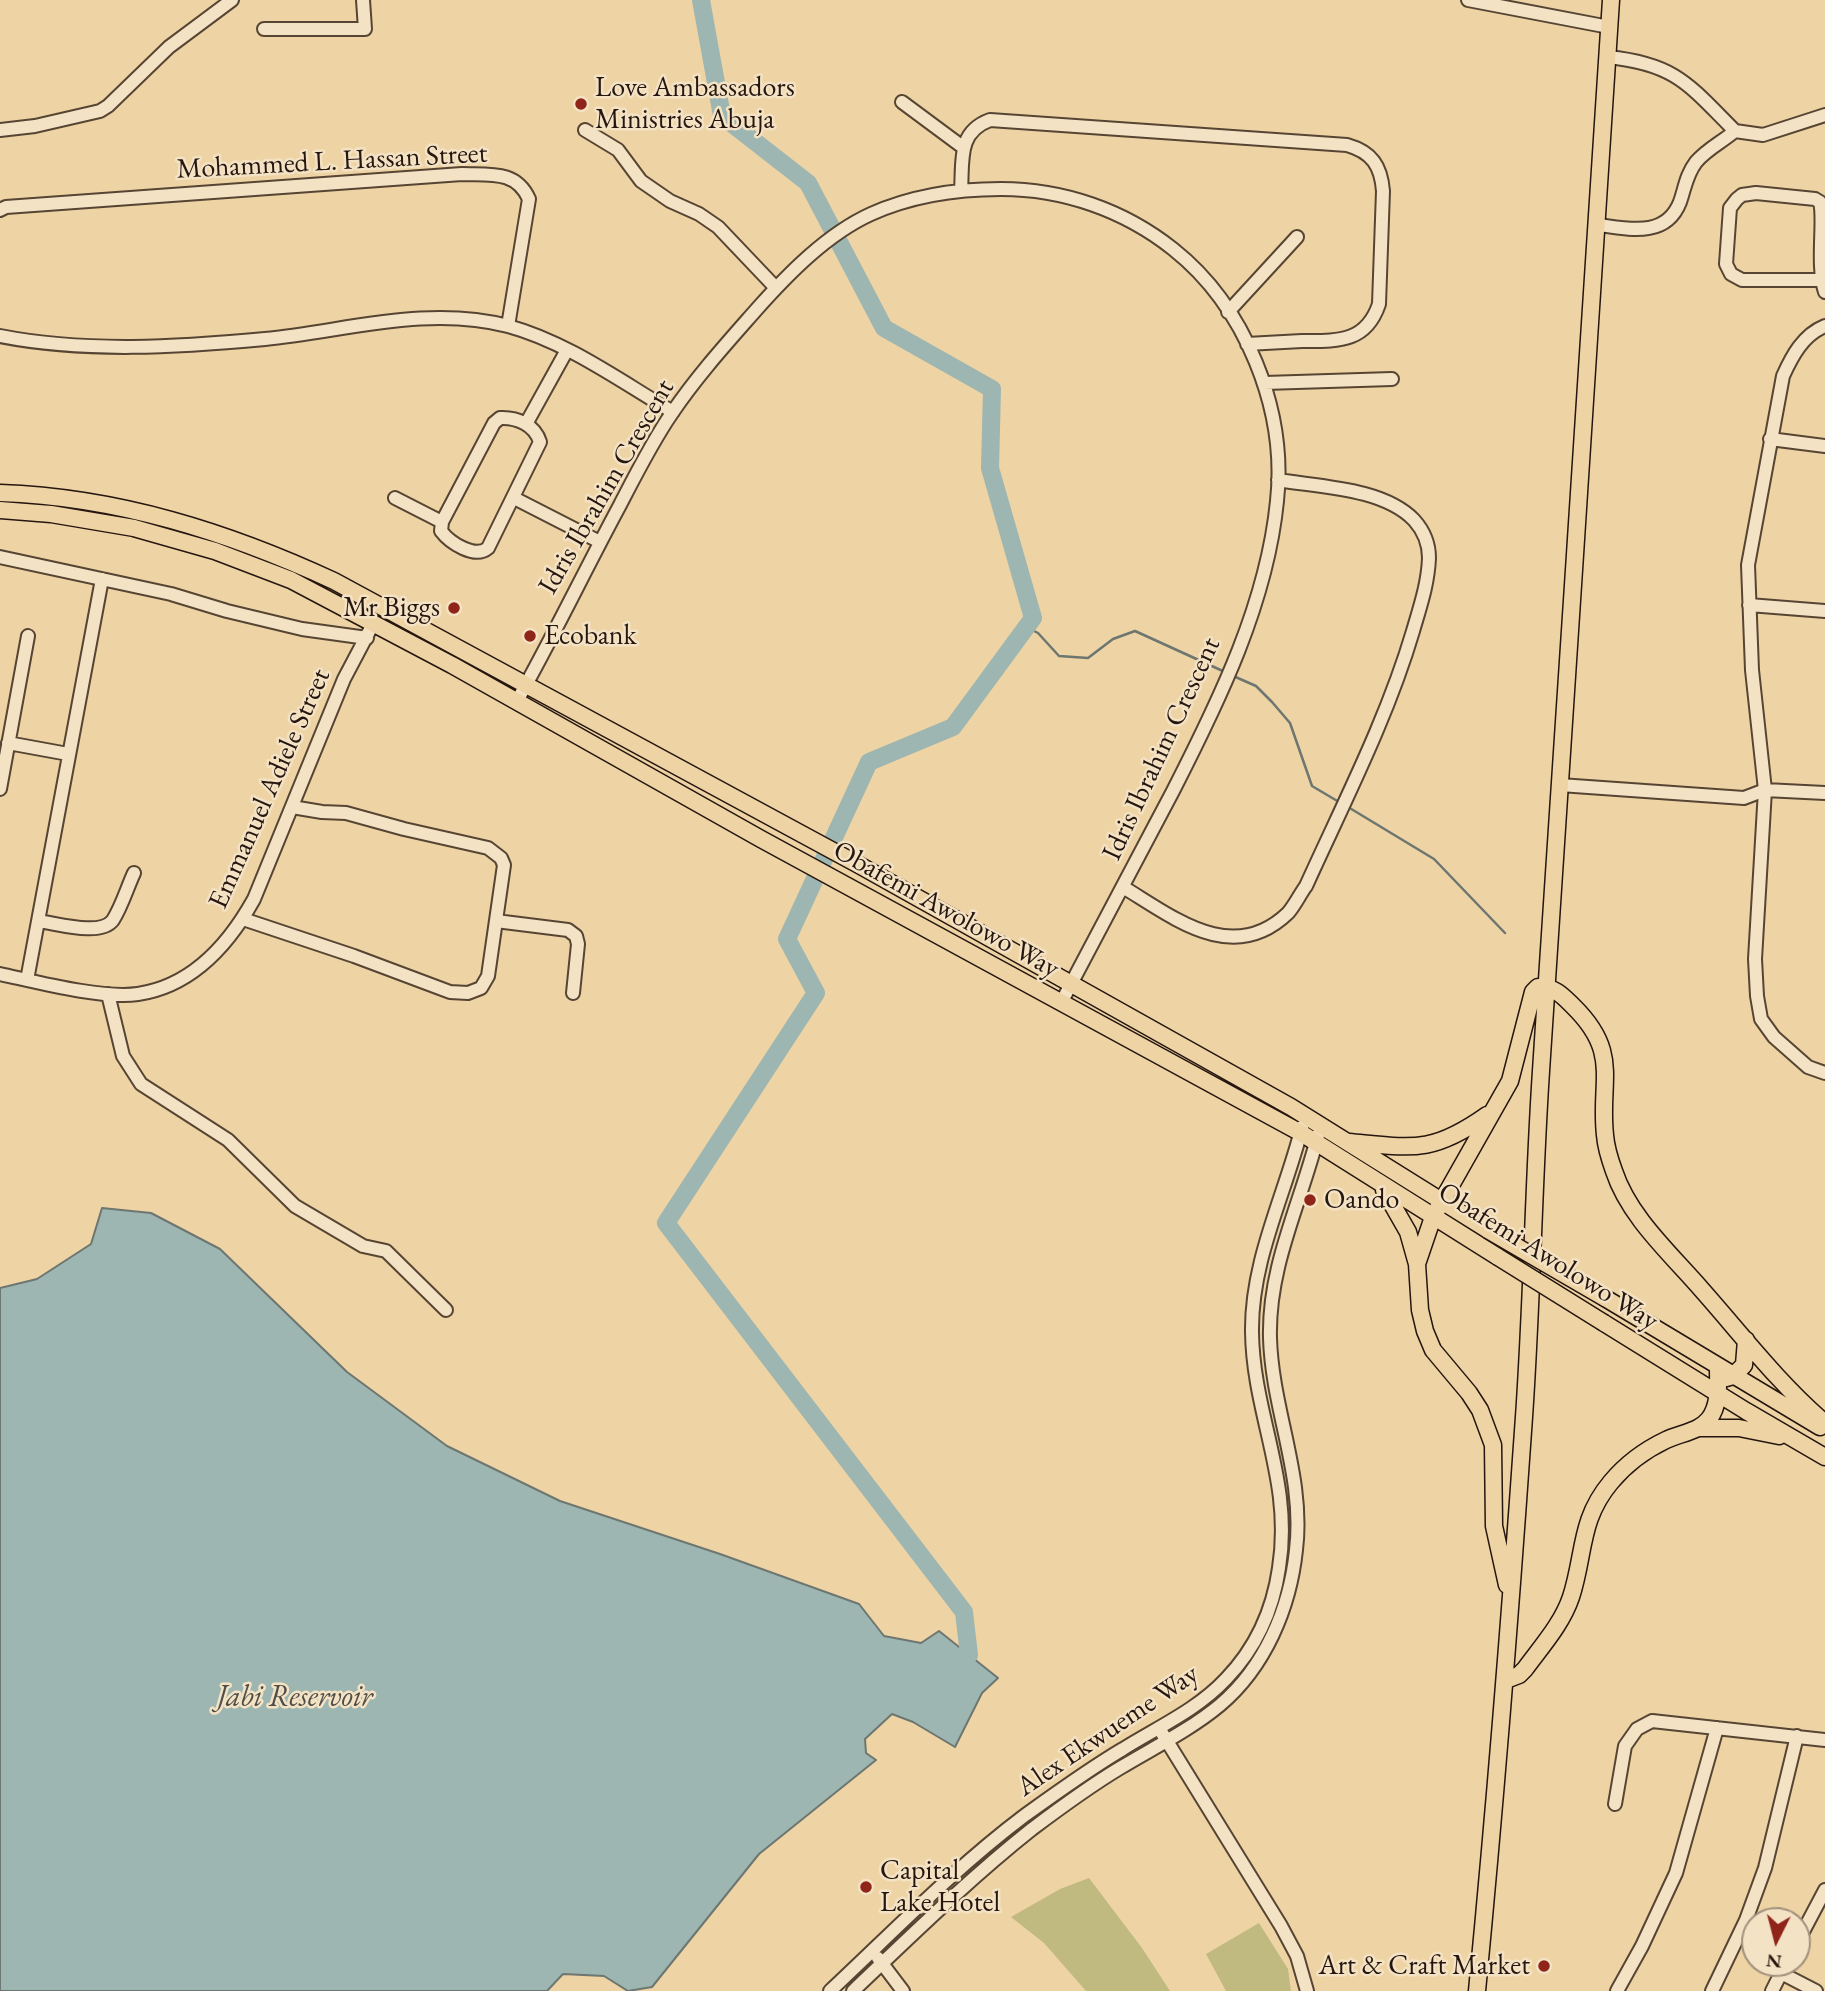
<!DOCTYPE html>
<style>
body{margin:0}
#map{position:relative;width:1825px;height:1991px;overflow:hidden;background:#eed3a4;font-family:"EB Garamond",serif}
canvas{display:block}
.north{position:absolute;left:1741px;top:1907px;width:70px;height:70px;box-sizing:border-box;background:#f4e2c4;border:2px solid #a1907c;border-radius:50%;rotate:186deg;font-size:19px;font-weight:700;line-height:28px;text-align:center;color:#25160f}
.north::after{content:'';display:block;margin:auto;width:24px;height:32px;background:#8f2418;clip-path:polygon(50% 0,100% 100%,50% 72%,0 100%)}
</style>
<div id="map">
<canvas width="1825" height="1991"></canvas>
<div class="north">N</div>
</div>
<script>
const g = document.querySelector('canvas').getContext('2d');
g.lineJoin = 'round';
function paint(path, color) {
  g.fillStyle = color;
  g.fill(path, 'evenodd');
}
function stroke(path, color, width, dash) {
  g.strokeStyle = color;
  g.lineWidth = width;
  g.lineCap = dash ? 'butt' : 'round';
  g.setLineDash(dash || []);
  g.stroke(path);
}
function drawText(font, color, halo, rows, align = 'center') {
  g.font = font + ' "EB Garamond",serif';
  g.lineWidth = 5;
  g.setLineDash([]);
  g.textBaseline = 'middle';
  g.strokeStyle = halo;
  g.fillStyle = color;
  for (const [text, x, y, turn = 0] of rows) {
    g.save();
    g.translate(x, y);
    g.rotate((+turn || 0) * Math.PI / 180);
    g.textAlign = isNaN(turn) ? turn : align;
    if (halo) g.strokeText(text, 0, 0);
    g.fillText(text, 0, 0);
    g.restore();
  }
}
paint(new Path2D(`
 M1089,1878L1142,1948L1170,1991H1086L1044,1943L1011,1917L1060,1889Z
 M1259,1923L1288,1969L1291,1991H1226L1206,1954Z`), '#c0ba81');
const water = new Path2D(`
 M102,1208L151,1213L220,1249L347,1372L447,1446L560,1501L720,1554L859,1604L884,1636L921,1643L939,1631L998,1678L982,1693L955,1747L913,1722L892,1714L865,1739L866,1753L876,1760L759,1854L652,1987L628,1991L604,1976L563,1974L547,1991H0V1288L37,1279L91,1244Z`);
paint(water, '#9db6b1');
stroke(water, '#6d7670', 2);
stroke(new Path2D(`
 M1026,627L1038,633L1059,656L1088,658L1113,639L1135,631L1225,672
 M1231,675L1256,686L1272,702L1290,723L1312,786L1339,802
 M1348,807L1434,859L1505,933`), '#6d7670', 2.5);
stroke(new Path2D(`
 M701,0L722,116L808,183L884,328L992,389L990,468L1033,618L953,727L869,762L787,939L816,993L666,1223L964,1612L969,1655`), '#9db6b1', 18);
const minor = new Path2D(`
 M1468,0L1609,27
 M264,29H365L363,0
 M1608,57C1676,64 1689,85 1735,131
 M902,102L964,148
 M0,130L35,126L100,111L108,106L169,47L232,0
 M585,130L618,150L641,181L670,201L699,214L718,227L776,288
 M961,191C963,161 957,132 990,120L1347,145C1372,152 1381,166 1383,191L1379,304C1366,343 1337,341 1302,341C1284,342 1265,343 1247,344
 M0,210L6,207L462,174C490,175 516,170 529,199L508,326
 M1599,225C1629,229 1666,238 1680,202C1685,188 1686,175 1696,162C1707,149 1722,142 1735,131L1763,135L1825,115
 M1821,280H1742L1731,274L1726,264L1730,208L1737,199L1742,195L1756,193L1815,199L1820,202C1825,218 1816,265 1825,292
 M1228,312L1297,237
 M1825,326C1803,335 1792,356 1783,376L1748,565L1752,670L1765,790L1755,959L1757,996L1761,1019L1774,1037L1808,1067L1825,1073
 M0,336C86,353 179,347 265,339C346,331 427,305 508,326C567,342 620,381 673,412
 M1265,383L1392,379
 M500,418C517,417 535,425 540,442L488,548C475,559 450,543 441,531L442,522L494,423Z
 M526,424L567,350
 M1770,439L1825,446
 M395,498L442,522
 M514,498L600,542
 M0,557L171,594L227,611L302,629L367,638
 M1749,605L1825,611
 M517,701C553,637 585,570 620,505C636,474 652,442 672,413C697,376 727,343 756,310C788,274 827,234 871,214C911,196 957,189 1001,189C1063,189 1124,210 1173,249C1245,306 1287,409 1277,501C1267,603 1219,701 1173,791C1136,862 1098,932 1061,1003
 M8,743L68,754
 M1560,785L1744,798L1765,790L1825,793
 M0,789L28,636
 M1123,887C1174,918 1233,966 1288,913C1295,905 1300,894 1306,886C1344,802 1387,719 1413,631C1420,607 1428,584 1429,558C1429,544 1423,530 1414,520C1383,488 1320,487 1278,480
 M243,919L354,956L450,992L468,993L481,988L488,976L504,865L501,858L488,848L404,829L346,813L322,812L292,807
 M38,921C56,923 101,937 113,920C122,906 127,888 134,873
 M496,921L568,930L576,936L578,944L573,993
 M0,974C37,982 102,999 138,994C192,986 229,944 254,899L344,679L373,624
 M27,980L102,579
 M108,994L123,1056L141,1084L228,1140L295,1206L363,1246L386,1251L446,1310
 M1162,1733L1281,1926L1297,1956L1307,1991
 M1615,1804L1625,1746L1637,1729L1652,1721L1825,1740
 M1797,1943L1825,1890
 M878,1958L903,1991
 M1781,1973L1816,1991
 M830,1991C893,1932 955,1868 1024,1816C1056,1793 1089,1769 1123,1749C1158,1727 1197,1710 1226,1679C1255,1649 1273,1610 1279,1568C1293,1481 1253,1415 1252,1332C1251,1260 1285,1195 1302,1127
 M853,1991C911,1936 969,1879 1032,1829C1060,1808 1090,1786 1120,1768C1153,1748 1190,1730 1220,1705C1265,1667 1290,1608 1296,1550C1305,1477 1272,1410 1270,1338C1268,1266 1301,1203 1318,1135
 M1617,1991L1642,1946L1676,1873L1717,1728
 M1712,1991L1746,1920L1765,1868L1797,1736
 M1772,1991L1786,1963`);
const major = new Path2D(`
 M0,493C118,497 228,532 334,581L859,865L1291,1107L1488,1230
 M0,510L51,514L134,528L215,551L291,580L452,665L761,839L1301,1133L1498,1257
 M1349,1142C1413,1148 1432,1154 1487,1115
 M1384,1190L1408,1232L1417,1264L1420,1310L1425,1331L1433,1350L1469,1393L1480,1410L1493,1445L1494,1526L1507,1585
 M1417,1264L1433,1217L1510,1081L1533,992L1538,987C1555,987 1562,995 1573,1006C1621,1053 1599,1080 1605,1135C1606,1148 1610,1160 1614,1171C1629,1217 1671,1254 1702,1290C1741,1334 1780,1385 1825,1423
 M1605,1298L1820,1427
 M1604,1323L1746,1411L1825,1457
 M1726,1378L1733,1376L1744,1365L1746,1340
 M1698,1428H1739L1779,1436
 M1506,1680L1519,1675L1525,1669C1541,1647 1562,1624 1571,1597C1585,1554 1579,1520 1611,1482C1626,1464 1645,1450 1666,1440C1680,1433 1699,1432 1709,1419C1720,1405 1718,1384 1718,1367
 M1477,1991C1495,1805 1510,1618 1523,1431C1532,1311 1533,1191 1541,1071C1562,714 1591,357 1611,0`);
stroke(minor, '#574534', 16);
stroke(major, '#25160f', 19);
stroke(minor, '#f4e2c4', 12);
stroke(major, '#eed3a4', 16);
const majorBridge = new Path2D(`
 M1488,1230L1605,1298
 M1498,1257L1604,1323`);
stroke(majorBridge, '#25160f', 19, []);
stroke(majorBridge, '#eed3a4', 16);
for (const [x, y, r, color] of [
 [581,104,7,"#8f2418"],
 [454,608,7,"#8f2418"],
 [530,636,7,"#8f2418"],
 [1310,1200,7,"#8f2418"],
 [866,1887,7,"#8f2418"],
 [1544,1966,7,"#8f2418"]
]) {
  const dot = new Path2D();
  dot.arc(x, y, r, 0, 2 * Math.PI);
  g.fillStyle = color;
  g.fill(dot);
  stroke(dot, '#f4e2c4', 2.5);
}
drawText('28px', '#25160f', '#f4e2c4', [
 ["Love Ambassadors",595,88],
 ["Ministries Abuja",595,120],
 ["Mr Biggs",440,608,"right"],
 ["Ecobank",544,636],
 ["Oando",1324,1200],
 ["Capital",880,1871],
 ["Lake Hotel",880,1903],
 ["Art & Craft Market",1530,1966,"right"]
], 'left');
drawText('28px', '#25160f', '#f4e2c4', [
 ["Mohammed L. Hassan Street",332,162,-3],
 ["Idris Ibrahim Crescent",607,487,-60],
 ["Idris Ibrahim Crescent",1162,749,-65],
 ["Emmanuel Adiele Street",270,789,-66],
 ["Obafemi Awolowo Way",946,910,29],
 ["Obafemi Awolowo Way",1548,1257,32],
 ["Alex Ekwueme Way",1108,1731,-34]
]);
drawText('italic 30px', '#4f4e48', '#f4e2c4', [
 ["Jabi Reservoir",295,1698]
]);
</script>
